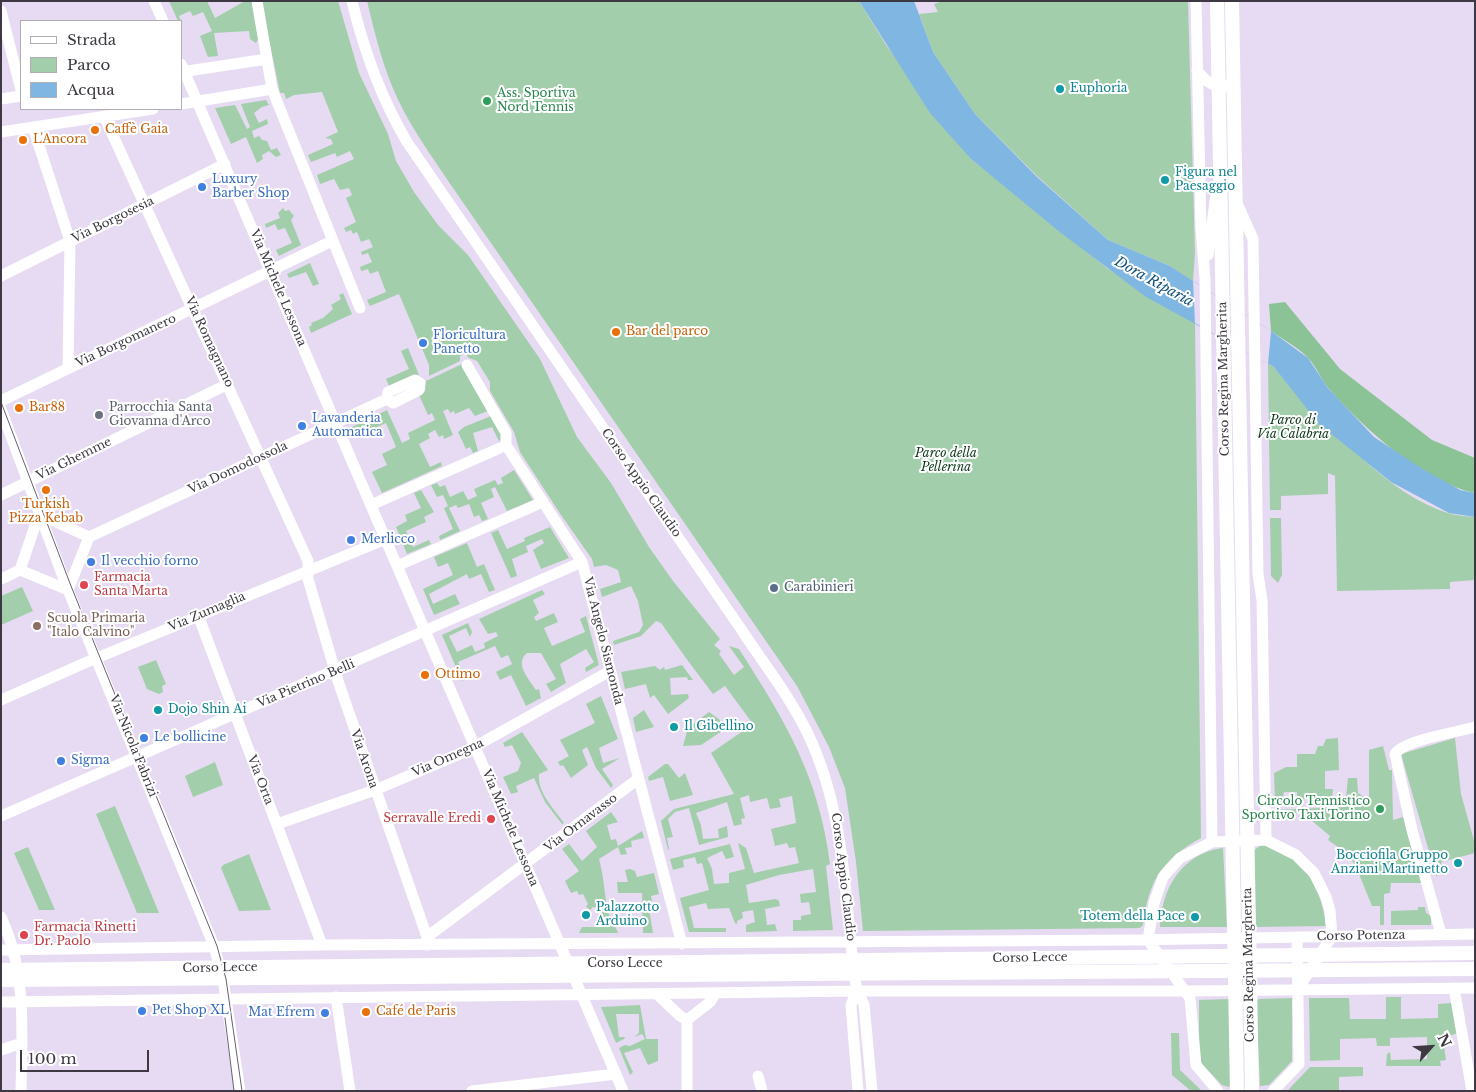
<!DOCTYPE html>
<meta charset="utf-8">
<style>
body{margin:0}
#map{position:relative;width:1476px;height:1092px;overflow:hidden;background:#e6dbf2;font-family:"Libre Baskerville",serif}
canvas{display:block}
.frame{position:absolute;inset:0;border:2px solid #3d3841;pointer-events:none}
.legend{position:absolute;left:20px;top:20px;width:162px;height:90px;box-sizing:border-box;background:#fff;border:1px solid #b1afb3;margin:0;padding:6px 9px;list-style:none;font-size:15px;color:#3d3841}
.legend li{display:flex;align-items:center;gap:10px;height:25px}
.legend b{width:25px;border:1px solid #b1afb3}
.north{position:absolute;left:1406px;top:1022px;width:50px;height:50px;-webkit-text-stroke:4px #fff;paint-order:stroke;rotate:64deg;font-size:14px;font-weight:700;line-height:20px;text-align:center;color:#3d3841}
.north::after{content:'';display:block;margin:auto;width:18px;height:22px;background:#3d3841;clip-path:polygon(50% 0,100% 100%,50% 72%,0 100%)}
.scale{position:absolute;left:20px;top:1050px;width:129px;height:22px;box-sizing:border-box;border:2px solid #3d3841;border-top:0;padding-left:6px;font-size:15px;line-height:18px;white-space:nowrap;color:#3d3841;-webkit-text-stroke:4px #fff;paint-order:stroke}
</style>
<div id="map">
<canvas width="1476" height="1092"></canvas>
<div class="frame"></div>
<ul class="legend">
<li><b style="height:6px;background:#fff"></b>Strada</li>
<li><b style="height:14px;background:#a3ceab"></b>Parco</li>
<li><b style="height:14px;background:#80b7e2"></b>Acqua</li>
</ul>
<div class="north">N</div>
<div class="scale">100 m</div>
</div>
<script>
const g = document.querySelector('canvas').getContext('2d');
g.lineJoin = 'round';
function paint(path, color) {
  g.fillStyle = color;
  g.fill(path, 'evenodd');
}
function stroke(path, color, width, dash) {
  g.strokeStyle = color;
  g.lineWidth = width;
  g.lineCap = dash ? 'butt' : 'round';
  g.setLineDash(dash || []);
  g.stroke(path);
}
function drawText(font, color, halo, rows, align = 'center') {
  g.font = font + ' "Libre Baskerville",serif';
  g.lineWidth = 4;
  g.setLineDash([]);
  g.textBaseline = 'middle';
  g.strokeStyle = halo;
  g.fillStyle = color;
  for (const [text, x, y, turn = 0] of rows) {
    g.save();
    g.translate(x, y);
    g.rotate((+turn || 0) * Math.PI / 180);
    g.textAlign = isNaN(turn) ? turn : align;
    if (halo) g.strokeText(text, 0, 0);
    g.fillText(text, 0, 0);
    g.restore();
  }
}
paint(new Path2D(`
 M169,1H207L215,18L245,1H253L260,36L256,43L250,39L249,31L214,33L218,56L208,57L200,36L212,31L203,12L193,16L190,11L179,16L181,21H178Z
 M261,1H338L359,73L388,134L396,161L414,192L438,225L468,255L540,359L577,437L611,483L649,547L673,581L720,639L714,645L721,651L719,654L734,675L744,667L729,646L739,649C786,722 819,777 830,864L826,866L833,930L793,931V920H801V916L811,914L809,902L801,903L800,894L816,892L813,869L779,875L746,885L749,903L776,899L779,901L780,906L765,909L767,925L775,924L777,931L746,932V925L755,922L753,910L742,912L743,918L737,921V924L735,923L729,908L708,909L706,903L689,907L694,928H726V932H689L680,898L709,890L702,863L697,864L695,857L683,860L684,867L673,870L670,859L730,844L734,857L726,859L722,851L707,858L712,869L714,884L729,883V873L745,869L738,843L746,848L754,873L799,863L795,847L789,848L787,843L775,846L771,829L796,823L792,796L779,799L781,807L770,809L767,798L750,802L749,795L740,798L745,818L741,819L742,824L734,826L727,802L696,813L701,825L703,839L719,838L718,829L727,826L728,837L699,845L689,808L675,812L668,819L673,837L667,838L669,849L668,850L661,821L674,809L734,794L711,753L753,724L725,686L713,694C695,671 678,647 661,623L656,621L641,636L614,645L613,641L639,632L643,625L638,601L631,586L602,597L600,589L621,582L618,570L606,565L594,567L592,559L561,515L520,452L514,432L490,391V382L477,361L469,358L465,353L460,356V361L429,376V365L399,294L370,306L367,300L386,292L378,271L370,274L368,269L361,271L360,267L372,262L368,253L362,255L361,252L373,247L369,239L361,242L357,232L353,234L351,230L346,232L344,228L356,222L346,198L352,195L349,188L340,190L334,179L320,184L317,175L354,159L350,151L337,157L335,153L311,162L308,155L333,144L331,139L325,138L338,132L322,92L294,95L286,99L284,93H280Z
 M367,1H859L886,45L971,159L1108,269L1195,323L1201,838C1162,859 1148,882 1143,925L1140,928L863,931L856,862L845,788L829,747L797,686L453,188C431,155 407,123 392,86C381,59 374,30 367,1Z
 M943,1H1188L1195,253L1193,281L1170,266L1108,240L1036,175L975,114L933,52L919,14L938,12L934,4Z
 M266,100L269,105L262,107L254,113L259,123L267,119L268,124L252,131L254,138L259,136L262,140L267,141L271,150L277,148L281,155L276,157L269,151L262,155L263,159L257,163L246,137L231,144L215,108L235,105L247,129L250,127L241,104Z
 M283,208L285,211L289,210L294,216L291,220L301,245L279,256L276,250L292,243L285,228L278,230L275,224L266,228L265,224L280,218L278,213Z
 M310,263L319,284L313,286L306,272L289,278L287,274Z
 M343,293L352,314L311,333L309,327L312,325L311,323L323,318L333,309L331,305L341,299L339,295Z
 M408,348L419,375L389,386L386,379L409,369L401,351Z
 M462,364L488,411L475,416L469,408L455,414L454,411L450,413L448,409L443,411L453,435L444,439L443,435L439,437L435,430L428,434L430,438L419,444L430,467L441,462L442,466L382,493L372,472L387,465L382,454L396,447L386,423L357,436L352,427L387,410L402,443L410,439L408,433L435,420L432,413L428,415L419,395L425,391L426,381Z
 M1268,364L1274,367C1323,417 1380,491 1448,513C1457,516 1466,516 1475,517V580L1450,582V589L1337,591L1335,476L1328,473V494L1281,496V510H1270Z
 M491,416L504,439L499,441L492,427L473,433L478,451L473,453L470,447L466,449L458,432L464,427Z
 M514,470L533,500L507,511L495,487L491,489L494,497L481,503L488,519L482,521L479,515L474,517L469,504L458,508L456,505L449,508L460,531L440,540L439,536L453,529L444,508L448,506L443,495L437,497L431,485L437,483L440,487L445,485L450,497L463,491L468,500L477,496L474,489L495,480L498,485L503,483L501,478Z
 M421,490L434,512L424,517L426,522L406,531L413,547L429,540L431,544L407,554L396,527L407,521L405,515L421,508L414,493Z
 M1270,518H1281L1282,575L1278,583L1271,576Z
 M550,527L569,558L541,569L533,550L544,543L542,539L526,546L528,552L512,559L517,576L511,578L491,533L498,530L507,549L525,541L524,538Z
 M467,543L477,567L484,564L495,590L489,592L481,574L469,579L467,574L429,594L433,604L455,594L460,604L434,615L423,589L453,575L448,563L438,567L434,557Z
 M22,587L33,611L1,625V596Z
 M542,590L545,594L533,600L539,613L534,617L536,621L554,613L558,622L544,628L552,646L585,632L580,619L586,616L599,665L586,672L585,668L594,662L586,649L560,664L566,683L551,692L546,684L556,679L541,653H527C514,664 529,679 536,690L539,689L541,698L526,706L511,675L500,680L496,672L512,664L508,655L501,658L495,646L458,662L465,679L462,681L442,635L468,623L472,632L470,637L466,628L449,636L457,652L472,645L475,652L485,648L484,643L498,636L496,632L488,634L479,619Z
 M156,660L166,684L162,686L163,692L159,694L147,689L138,667Z
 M682,665L693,680H688L687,677L670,678L671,695L688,694L689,698L668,714L654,695L650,698L646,684L625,689L621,672L655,666L660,670L664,667L665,670Z
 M601,696L618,739L599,748L603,763L620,758L602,769L613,785L611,788L596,768L587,747L582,750L588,765L571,778L563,765L560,766L558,762L569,756L560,740L595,723L586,704Z
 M644,710L654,727L636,732L633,718Z
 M709,712L720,720L722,731L701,745L683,746L688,728Z
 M522,732L548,770L539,774C537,792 554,809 564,823L562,824L545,802L534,778L516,786L518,792L511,794L503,777L518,771L521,763L512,745L505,747L503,743Z
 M1338,738L1339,770L1325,771V789H1333L1332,798L1297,800V792H1284L1283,798L1275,801L1274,773L1286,767H1297V754H1315L1318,746H1323L1326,739Z
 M1455,738L1461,794L1475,844V853L1441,862L1444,873L1436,876L1401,754Z
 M1383,746L1389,770H1392L1393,820L1403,817L1422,883H1391L1390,893L1384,894V925H1380V906H1372L1359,874H1357L1358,870L1344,848L1338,847L1328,840L1330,836L1311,820L1299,813L1275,816V810L1345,807L1348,778H1357L1358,793L1369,800V750Z
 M215,762L223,785L193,797L185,776Z
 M665,764H668L679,778L685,773L693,795L670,801L663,777L649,781L648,777Z
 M115,806L159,913H137L96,814Z
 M611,812L618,822L607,825L611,840L616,839L618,846L642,831L644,838L631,841L632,847L625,848L627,854L621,855L618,847L599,859C604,876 604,893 608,911C610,918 615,925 618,933H579L582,927H601V908L592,907L591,910L586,907L588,904L583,894L579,895L577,891L571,893L565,881L579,871L562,849L569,844L582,861L597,847L586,831Z
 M1261,845C1302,850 1322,889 1326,926L1254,927L1253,851Z
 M28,847L55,910H39L14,853Z
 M1223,848L1227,927H1160C1161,889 1182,853 1223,848Z
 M249,854L271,910L239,911L221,868L223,865Z
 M630,869L635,871L637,877L654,873L659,894L651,896L652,901L648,903L653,933H643L642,893H618L617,882H628L625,870Z
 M1418,907H1425L1426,913L1431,916V925H1391V911L1418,910Z
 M1386,997H1401V1019L1438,1018V1004L1452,1003L1457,1033L1443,1039L1446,1060L1440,1061L1441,1066H1386L1387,1054L1390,1052L1391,1060L1427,1059V1037L1390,1038V1046H1377L1376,1038L1340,1039V1060L1310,1061L1309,998H1349L1350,1019H1386Z
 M1292,998V1061L1269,1085L1260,1086L1256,1001L1259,999Z
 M1229,999L1231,1083L1229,1087L1222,1085L1199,1061V1000Z
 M640,1005L646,1039H658V1061L648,1065L640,1048L624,1053L633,1072L630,1075L619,1048L625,1045L630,1046L645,1039L642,1034L634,1037L639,1033V1014H616L619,1037H625L624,1039L616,1043L601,1007Z
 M1171,1033H1179L1180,1070L1202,1091H1191L1172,1075Z
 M1310,1067H1363V1076L1339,1077V1091H1290L1289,1089Z`), '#a3ceab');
paint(new Path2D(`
 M1285,302L1340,369L1432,440L1475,458V493C1422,482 1365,429 1330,390C1321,380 1317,367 1308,358C1298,347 1282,339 1271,331L1269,304Z`), '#8bc296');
paint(new Path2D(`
 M859,1H914L933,52L975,114L1036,176L1108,240L1170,266L1271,331L1308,358L1328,388L1374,437L1421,468L1460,490L1475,493V517L1449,513L1391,482L1319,424L1274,367L1146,297L1061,233L971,159L930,113Z`), '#80b7e2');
paint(new Path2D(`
 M1193,281L1271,331L1268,364L1195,323Z`), '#e6dbf2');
stroke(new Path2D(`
 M154,1L163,21
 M257,1L272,89L360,308
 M352,1C364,51 381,98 407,142L741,629C763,663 789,695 807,732C844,808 845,892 854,974L857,991L864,1004L872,1091
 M1196,1L1201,228L1205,279L1212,842
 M1,11L21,90
 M181,64L623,1091
 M1197,70C1205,81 1212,87 1226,86
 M181,72L267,59
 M1,99L21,96
 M181,104L272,89
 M104,116L308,561V579L338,681L427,937V945
 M33,127L70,241L68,368
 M1,132L153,109
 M1237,203L1253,239L1258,574L1262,600L1266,840
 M1208,255L1216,194
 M1,276L225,164
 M467,365L506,433V445L582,562L682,944
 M415,380L420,383L419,390L393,403L387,399L388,392Z
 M1,401L332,241
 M1,409L68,590L214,946L223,979L240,1091
 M1,495L228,384
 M371,505L500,448
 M39,514L89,537L68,590L20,570Z
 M89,537L387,399
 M397,566L536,505
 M1,579L20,570
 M198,615L322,945
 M1,700L87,662L386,539
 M1,816L582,562
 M277,824L375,790L467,751L610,671
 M1,917C27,972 22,1031 21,1091
 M1441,934L1412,830L1395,754C1404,740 1458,732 1475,727
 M427,937L638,779
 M1,950L322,945L1134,940L1475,934
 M1454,988L1472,1091
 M857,991L851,1005L858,1091
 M658,995L680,1016L687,1020
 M336,997L350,1091
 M1,1002L857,991H1187L1475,988
 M687,1020L710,1002L715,994
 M1,1050L22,1043
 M758,1076L762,1091
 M472,1091L616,1074
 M687,1091V1020
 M1218,1091L1196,1065L1190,998L1148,940L1154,903L1163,877L1180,858L1212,842L1266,840L1296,855L1314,873L1326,897L1330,911L1332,936L1298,989
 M1273,1091L1299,1064L1297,937`), '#fff', 11);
stroke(new Path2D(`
 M1217,1L1237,1091
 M1232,1L1252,1091
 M1,970L1475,953
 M1,980L1475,969`), '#fff', 14);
stroke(new Path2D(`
 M1,402L71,586L217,946L226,979L242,1091
 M225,1018L234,1091`), '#68616e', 1);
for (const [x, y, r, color] of [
 [1060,89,5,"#0f9aa8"],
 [487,101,5,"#2e9e5b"],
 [95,130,5,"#e8710a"],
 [23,140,5,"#e8710a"],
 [1165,180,5,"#0f9aa8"],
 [202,187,5,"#3f7fe0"],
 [616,332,5,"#e8710a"],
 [423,343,5,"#3f7fe0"],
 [19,408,5,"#e8710a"],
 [99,415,5,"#6b7280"],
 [302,426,5,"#3f7fe0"],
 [46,490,5,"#e8710a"],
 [351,540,5,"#3f7fe0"],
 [91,562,5,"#3f7fe0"],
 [84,585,5,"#e0444e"],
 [774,588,5,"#5c6f8a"],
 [37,626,5,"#8d6e63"],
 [425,675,5,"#e8710a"],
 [158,710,5,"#0f9aa8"],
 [674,727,5,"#0f9aa8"],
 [144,738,5,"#3f7fe0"],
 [61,761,5,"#3f7fe0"],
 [1380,809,5,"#2e9e5b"],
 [491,819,5,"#e0444e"],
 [1458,863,5,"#0f9aa8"],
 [586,915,5,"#0f9aa8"],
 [1195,917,5,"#0f9aa8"],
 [24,935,5,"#e0444e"],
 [142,1011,5,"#3f7fe0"],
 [366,1012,5,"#e8710a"],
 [325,1013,5,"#3f7fe0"]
]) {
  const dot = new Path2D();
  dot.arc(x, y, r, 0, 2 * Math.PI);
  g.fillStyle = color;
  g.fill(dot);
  stroke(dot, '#fff', 2);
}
drawText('12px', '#0d838f', '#fff', [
 ["Euphoria",1070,89],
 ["Figura nel",1175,173],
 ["Paesaggio",1175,187],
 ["Dojo Shin Ai",168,710],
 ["Il Gibellino",684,727],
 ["Bocciofila Gruppo",1448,856,"right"],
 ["Anziani Martinetto",1448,870,"right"],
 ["Palazzotto",596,908],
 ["Arduino",596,922],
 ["Totem della Pace",1185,917,"right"]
], 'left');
drawText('12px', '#27864d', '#fff', [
 ["Ass. Sportiva",497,94],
 ["Nord Tennis",497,108],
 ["Circolo Tennistico",1370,802,"right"],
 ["Sportivo Taxi Torino",1370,816,"right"]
], 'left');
drawText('12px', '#c56008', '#fff', [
 ["Caffè Gaia",105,130],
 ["L'Ancora",33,140],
 ["Bar del parco",626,332],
 ["Bar88",29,408],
 ["Turkish",46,505,"center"],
 ["Pizza Kebab",46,519,"center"],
 ["Ottimo",435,675],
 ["Café de Paris",376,1012]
], 'left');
drawText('12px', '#366cbe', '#fff', [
 ["Luxury",212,180],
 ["Barber Shop",212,194],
 ["Floricultura",433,336],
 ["Panetto",433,350],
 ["Lavanderia",312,419],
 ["Automatica",312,433],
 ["Merlicco",361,540],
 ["Il vecchio forno",101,562],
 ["Le bollicine",154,738],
 ["Sigma",71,761],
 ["Pet Shop XL",152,1011],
 ["Mat Efrem",315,1013,"right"]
], 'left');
drawText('12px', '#3d3841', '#fff', [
 ["Via Borgosesia",113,220,-26],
 ["Via Michele Lessona",278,288,67],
 ["Via Borgomanero",126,341,-25],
 ["Via Romagnano",209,342,65],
 ["Corso Regina Margherita",1224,379,-91],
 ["Via Ghemme",74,459,-26],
 ["Via Domodossola",238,468,-25],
 ["Corso Appio Claudio",641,483,55],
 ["Via Zumaglia",207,612,-23],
 ["Via Angelo Sismonda",603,641,76],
 ["Via Pietrino Belli",306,684,-23],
 ["Via Nicola Fabrizi",133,746,68],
 ["Via Omegna",448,758,-24],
 ["Via Arona",364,759,71],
 ["Via Orta",260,780,69],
 ["Via Ornavasso",581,823,-37],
 ["Via Michele Lessona",510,828,67],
 ["Corso Appio Claudio",843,877,83],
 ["Corso Potenza",1361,936,-1],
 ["Corso Lecce",1030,958,-1],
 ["Corso Lecce",625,964],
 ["Corso Regina Margherita",1249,965,-91],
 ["Corso Lecce",220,968,-1]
]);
drawText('12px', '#5b616d', '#fff', [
 ["Parrocchia Santa",109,408],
 ["Giovanna d'Arco",109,422]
], 'left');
drawText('italic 12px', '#0e371a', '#fff', [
 ["Parco di",1293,421],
 ["Via Calabria",1293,435],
 ["Parco della",946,454],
 ["Pellerina",946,468]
]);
drawText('12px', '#be3a42', '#fff', [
 ["Farmacia",94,578],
 ["Santa Marta",94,592],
 ["Serravalle Eredi",481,819,"right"],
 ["Farmacia Rinetti",34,928],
 ["Dr. Paolo",34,942]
], 'left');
drawText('12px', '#4e5e75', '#fff', [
 ["Carabinieri",784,588]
], 'left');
drawText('12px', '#785e54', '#fff', [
 ["Scuola Primaria",47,619],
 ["\"Italo Calvino\"",47,633]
], 'left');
drawText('italic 14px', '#11527b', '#fff', [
 ["Dora Riparia",1154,282,29]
]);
</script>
